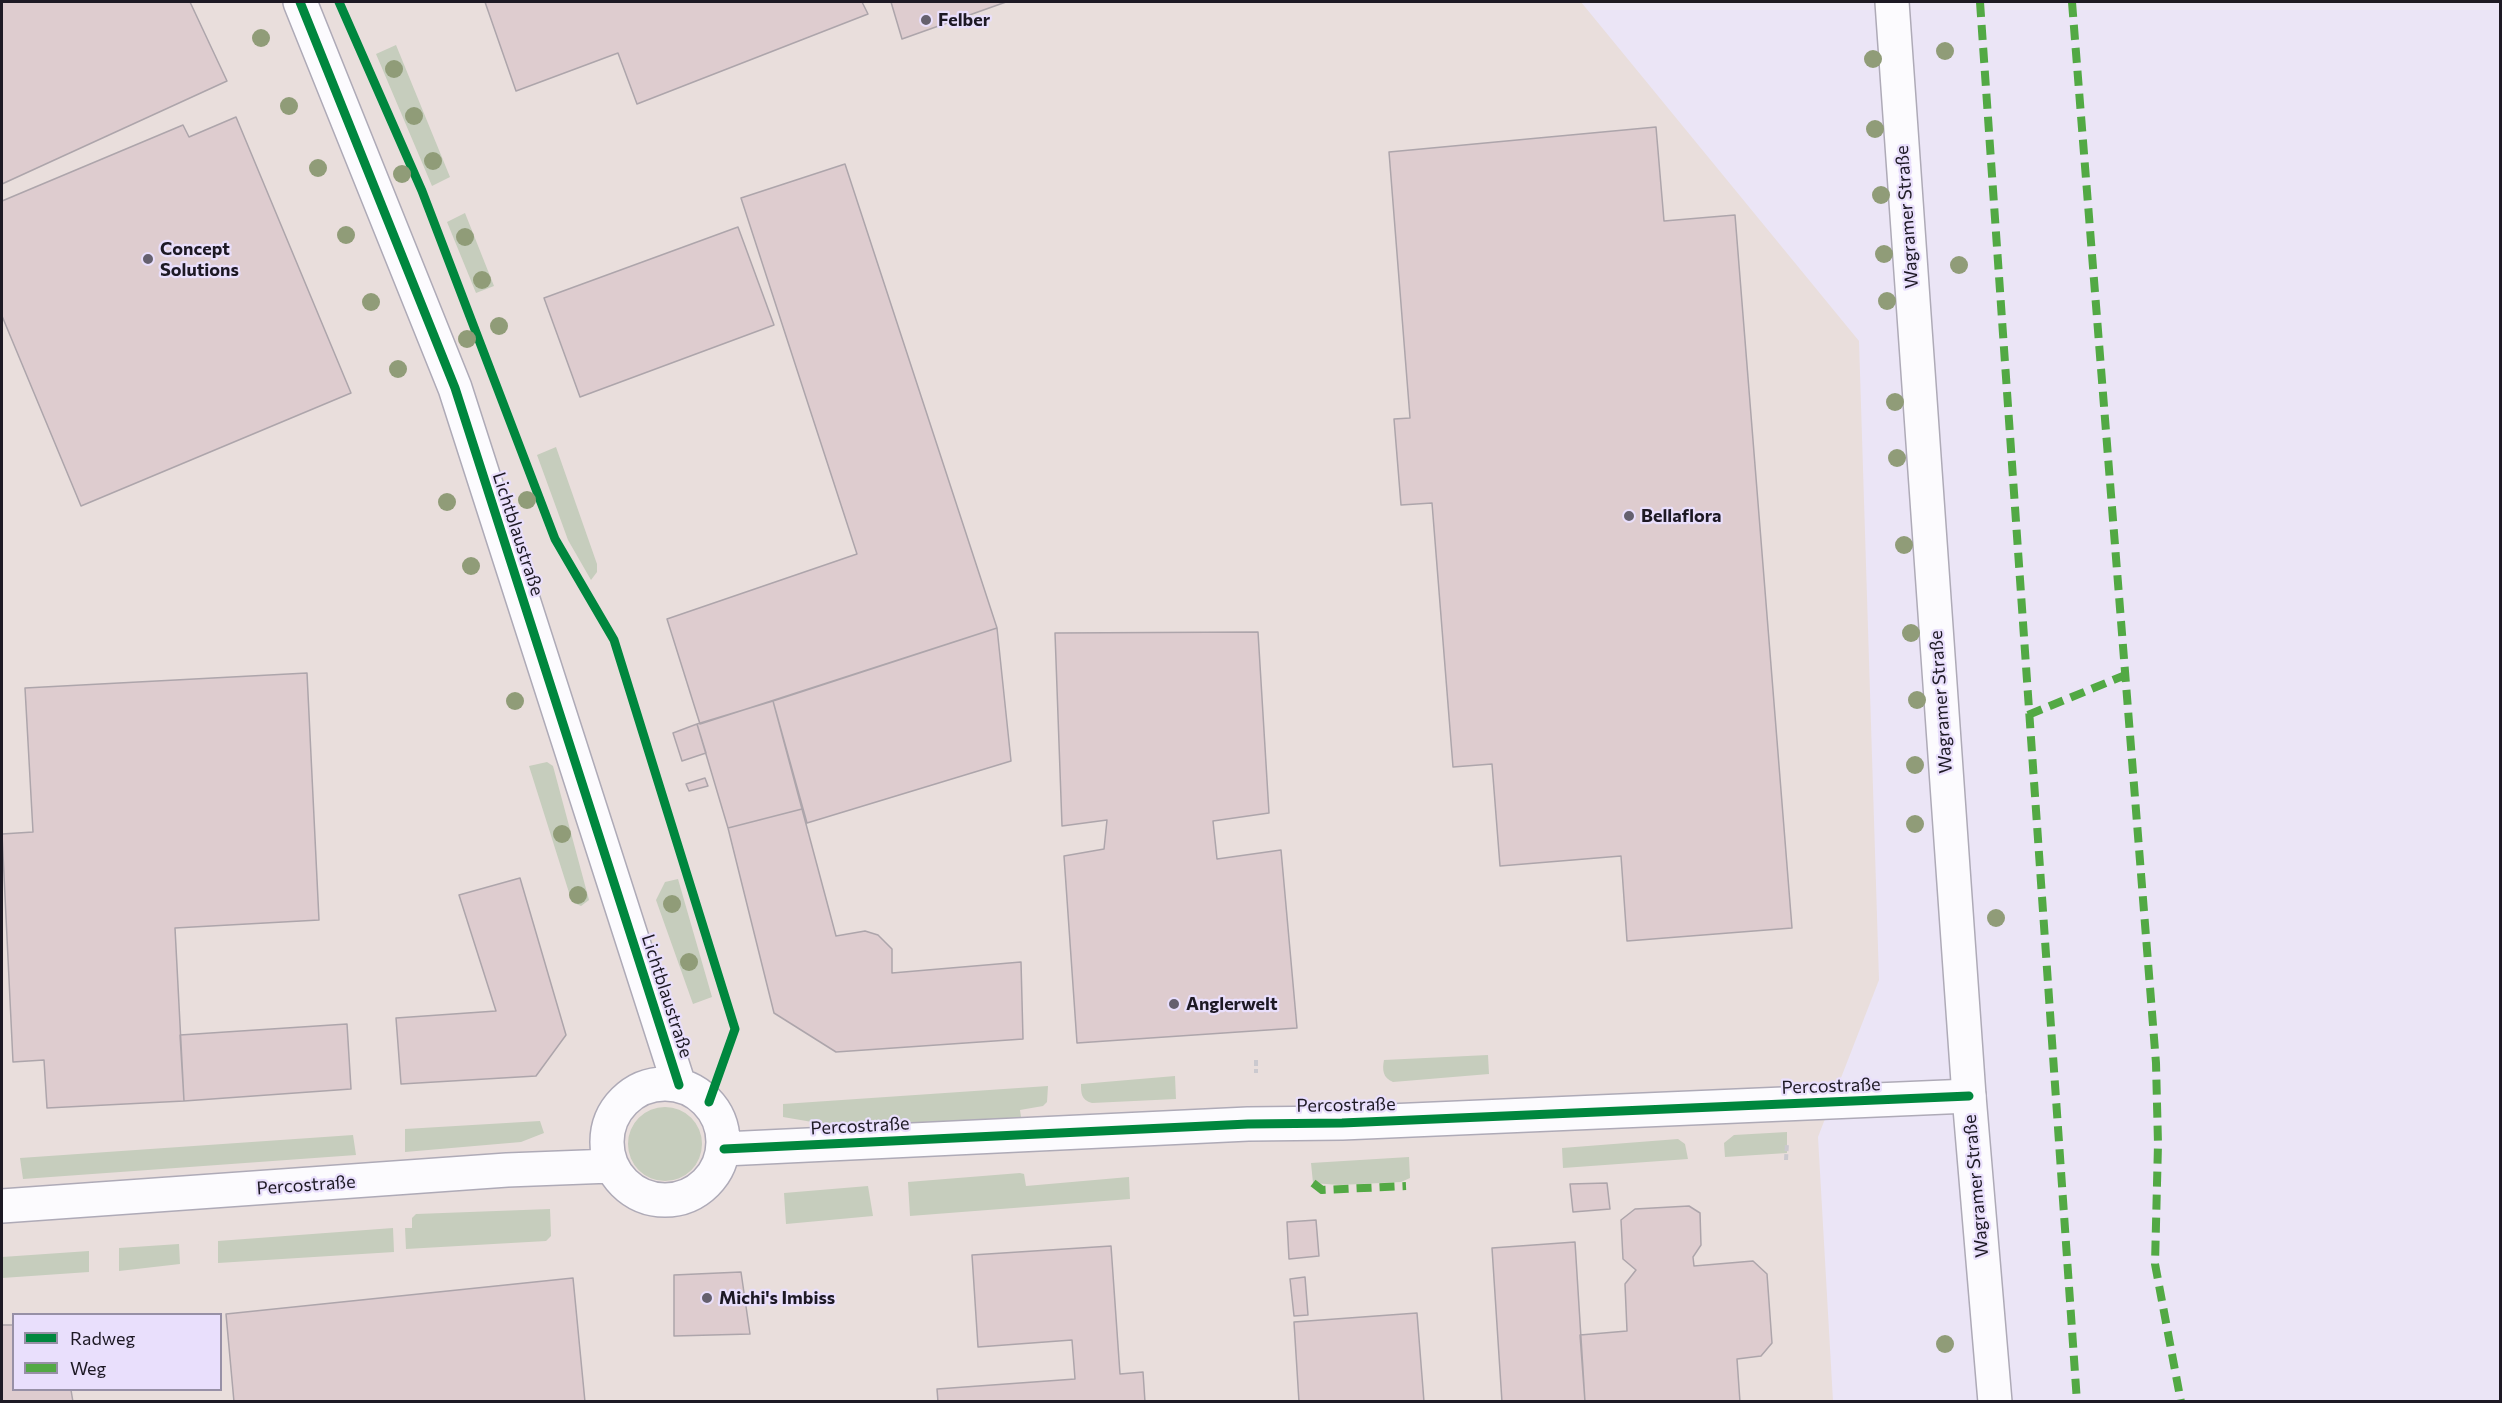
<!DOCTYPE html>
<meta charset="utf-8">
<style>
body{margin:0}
#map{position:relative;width:2502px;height:1403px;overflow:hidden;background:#ebe5f6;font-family:Commissioner,sans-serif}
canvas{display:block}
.frame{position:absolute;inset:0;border:3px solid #1d1924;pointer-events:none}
.legend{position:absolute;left:12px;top:1313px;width:210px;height:78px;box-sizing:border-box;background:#e9dffc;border:2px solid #9790a6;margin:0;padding:8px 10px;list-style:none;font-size:18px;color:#1d1924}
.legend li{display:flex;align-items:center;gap:12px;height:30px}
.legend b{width:30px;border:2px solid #9790a6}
</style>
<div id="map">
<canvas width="2502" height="1403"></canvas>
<div class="frame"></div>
<ul class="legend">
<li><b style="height:8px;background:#00873e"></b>Radweg</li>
<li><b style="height:8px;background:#52a944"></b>Weg</li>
</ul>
</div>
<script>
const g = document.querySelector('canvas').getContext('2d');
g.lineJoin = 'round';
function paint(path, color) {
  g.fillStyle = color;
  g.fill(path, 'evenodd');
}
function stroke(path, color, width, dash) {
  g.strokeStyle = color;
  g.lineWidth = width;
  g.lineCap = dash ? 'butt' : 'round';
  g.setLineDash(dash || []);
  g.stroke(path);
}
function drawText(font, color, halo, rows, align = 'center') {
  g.font = font + ' Commissioner,sans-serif';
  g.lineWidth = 4.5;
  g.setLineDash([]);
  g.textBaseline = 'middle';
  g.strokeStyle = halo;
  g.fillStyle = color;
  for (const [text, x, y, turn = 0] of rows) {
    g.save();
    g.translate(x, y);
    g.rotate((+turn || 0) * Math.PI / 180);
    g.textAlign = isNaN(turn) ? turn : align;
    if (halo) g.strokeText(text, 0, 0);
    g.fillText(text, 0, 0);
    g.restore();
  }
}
paint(new Path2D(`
 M2,2H1581L1859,341L1879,980L1818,1137L1833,1401L2,1402ZM14,1314H220V1390H14Z`), '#e9dedc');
paint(new Path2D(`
 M396,45L450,177L432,186L376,54Z
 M465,213L494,286L476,293L447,222Z
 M556,447L597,564V572L591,580L568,540L537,455Z
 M547,762L553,766L589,900L581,906L572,902L529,766Z
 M678,879L712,997L693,1004L656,900L665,882Z
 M1488,1055L1489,1074L1393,1082C1383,1078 1382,1070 1384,1060Z
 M1175,1076L1176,1099L1092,1103C1081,1100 1081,1093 1081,1084Z
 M1048,1086L1047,1102L1043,1106L1020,1110L1021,1117L1017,1121L818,1123L783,1117V1104Z
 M628 1144a37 37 0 1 1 74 0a37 37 0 1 1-74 0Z
 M540,1121L544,1133L521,1142L405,1152V1129Z
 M1787,1132V1153L1725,1157L1724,1143L1734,1135Z
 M353,1135L356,1155L23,1179L20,1158Z
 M1678,1139L1685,1144L1688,1159L1563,1168L1562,1148Z
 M1409,1157L1410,1178L1401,1182L1339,1185L1313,1183L1311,1163Z
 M1020,1173L1024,1174L1026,1186L1129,1177L1130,1199L910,1216L908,1182Z
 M868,1186L873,1216L786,1224L784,1193Z
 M550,1209L551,1236L546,1241L406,1249L405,1228H412V1218L416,1214Z
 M393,1228L394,1252L218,1263V1241Z
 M179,1244L180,1264L119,1271V1248Z
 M89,1251V1272L2,1278V1257Z`), '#c6cdbd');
const building = new Path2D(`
 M2,2H190L227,81L2,184Z
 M485,2H862L868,14L637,104L618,53L516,91Z
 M891,2H1006L902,39Z
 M236,117L351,393L81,506L2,316V201L183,125L189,137Z
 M1656,127L1664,221L1735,215L1792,928L1627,941L1621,856L1500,866L1492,764L1453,767L1432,503L1401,505L1394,419L1410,418L1389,152Z
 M845,164L997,628L700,724L667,619L857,554L741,198Z
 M738,227L774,325L580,397L544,298Z
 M997,628L1011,761L807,823L773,701Z
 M1258,632L1269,813L1213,821L1217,859L1281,850L1297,1028L1077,1043L1064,856L1104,849L1107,820L1062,826L1055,633Z
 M307,673L319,920L175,928L184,1101L47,1108L44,1060L13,1062L2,834L33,832L25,688Z
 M773,701L802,809L728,828L697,724Z
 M697,724L706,753L682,761L673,733Z
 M705,778L708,786L689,791L686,784Z
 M802,809L836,936L865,931L878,935L892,949V973L1021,962L1023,1039L836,1052L774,1013L728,828Z
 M520,878L566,1035L536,1076L401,1084L396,1018L496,1011L459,895Z
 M347,1024L351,1089L184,1101L180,1035Z
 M1607,1183L1610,1209L1573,1212L1570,1184Z
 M1689,1206L1700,1213L1701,1245L1693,1257L1694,1266L1753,1261L1767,1274L1772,1343L1761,1356L1737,1359L1740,1402H1585L1580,1335L1627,1331L1625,1284L1636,1270L1623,1259L1621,1220L1635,1209Z
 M1316,1220L1319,1256L1289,1259L1287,1222Z
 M1575,1242L1585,1402H1502L1492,1248Z
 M1111,1246L1120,1374L1143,1372L1145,1402H938L937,1389L1075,1379L1072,1340L978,1347L972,1255Z
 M741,1272L750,1334L674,1336V1275Z
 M1305,1277L1308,1315L1294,1316L1290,1279Z
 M573,1278L585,1402H234L226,1314Z
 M1417,1313L1424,1402H1299L1294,1322Z
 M2,1325H14V1390H71L73,1402H2Z`);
paint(building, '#decccf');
stroke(building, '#ada5ab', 1.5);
const street = new Path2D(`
 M300,2L455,388L679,1085
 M607 1142a58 58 0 1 1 116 0a58 58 0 1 1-116 0Z
 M724,1149L1248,1124L1342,1123L1969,1096
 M2,1206L507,1170L611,1166`);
const primary = new Path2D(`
 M1892,2L1969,1096L1995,1402`);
stroke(street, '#aeaab7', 36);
stroke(primary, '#aeaab7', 36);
stroke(new Path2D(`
 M1256,1060V1073
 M1786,1160L1787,1143`), '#cbc9cf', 4, [6, 3]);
stroke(street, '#fcfbfe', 33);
stroke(primary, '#fcfbfe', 33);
stroke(new Path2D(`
 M1980,2L2077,1402
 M2072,2L2156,1063L2158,1144L2155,1264L2181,1402
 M2028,715L2123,676
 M1313,1183L1322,1190L1406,1186`), '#52a944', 8, [15, 8]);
stroke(new Path2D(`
 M300,2L455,388L679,1085
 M339,2L422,191L555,539L614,640L735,1029L709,1102
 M724,1149L1248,1124L1342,1123L1969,1096`), '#00873e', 9);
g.fillStyle = '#909c78';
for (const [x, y] of [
 [261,38],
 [1945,51],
 [1873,59],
 [394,69],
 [289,106],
 [414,116],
 [1875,129],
 [433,161],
 [318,168],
 [402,174],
 [1881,195],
 [346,235],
 [465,237],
 [1884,254],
 [1959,265],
 [482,280],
 [1887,301],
 [371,302],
 [499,326],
 [467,339],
 [398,369],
 [1895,402],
 [1897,458],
 [527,500],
 [447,502],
 [1904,545],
 [471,566],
 [1911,633],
 [1917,700],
 [515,701],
 [1915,765],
 [1915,824],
 [562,834],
 [578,895],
 [672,904],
 [1996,918],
 [689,962],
 [1945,1344]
]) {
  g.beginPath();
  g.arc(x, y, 9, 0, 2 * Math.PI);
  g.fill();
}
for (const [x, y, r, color] of [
 [926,20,6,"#65606e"],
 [148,259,6,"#65606e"],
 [1629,516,6,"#65606e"],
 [1174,1004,6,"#65606e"],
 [707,1298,6,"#65606e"]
]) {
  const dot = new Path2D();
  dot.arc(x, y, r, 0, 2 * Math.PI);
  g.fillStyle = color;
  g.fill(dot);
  stroke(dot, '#e9dffc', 2);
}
drawText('bold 18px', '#1d1924', '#e9dffc', [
 ["Felber",938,20],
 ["Concept",160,249],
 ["Solutions",160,270],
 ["Bellaflora",1641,516],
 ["Anglerwelt",1186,1004],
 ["Michi's Imbiss",719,1298]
], 'left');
drawText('18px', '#1d1924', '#e9dffc', [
 ["Wagramer Straße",1907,217,-94],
 ["Lichtblaustraße",518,534,72],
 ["Wagramer Straße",1941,702,-94],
 ["Lichtblaustraße",667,996,72],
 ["Percostraße",1831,1086,-2],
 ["Percostraße",1346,1105,-1],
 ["Percostraße",860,1126,-3],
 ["Percostraße",306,1185,-4],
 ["Wagramer Straße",1976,1186,-95]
]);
</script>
